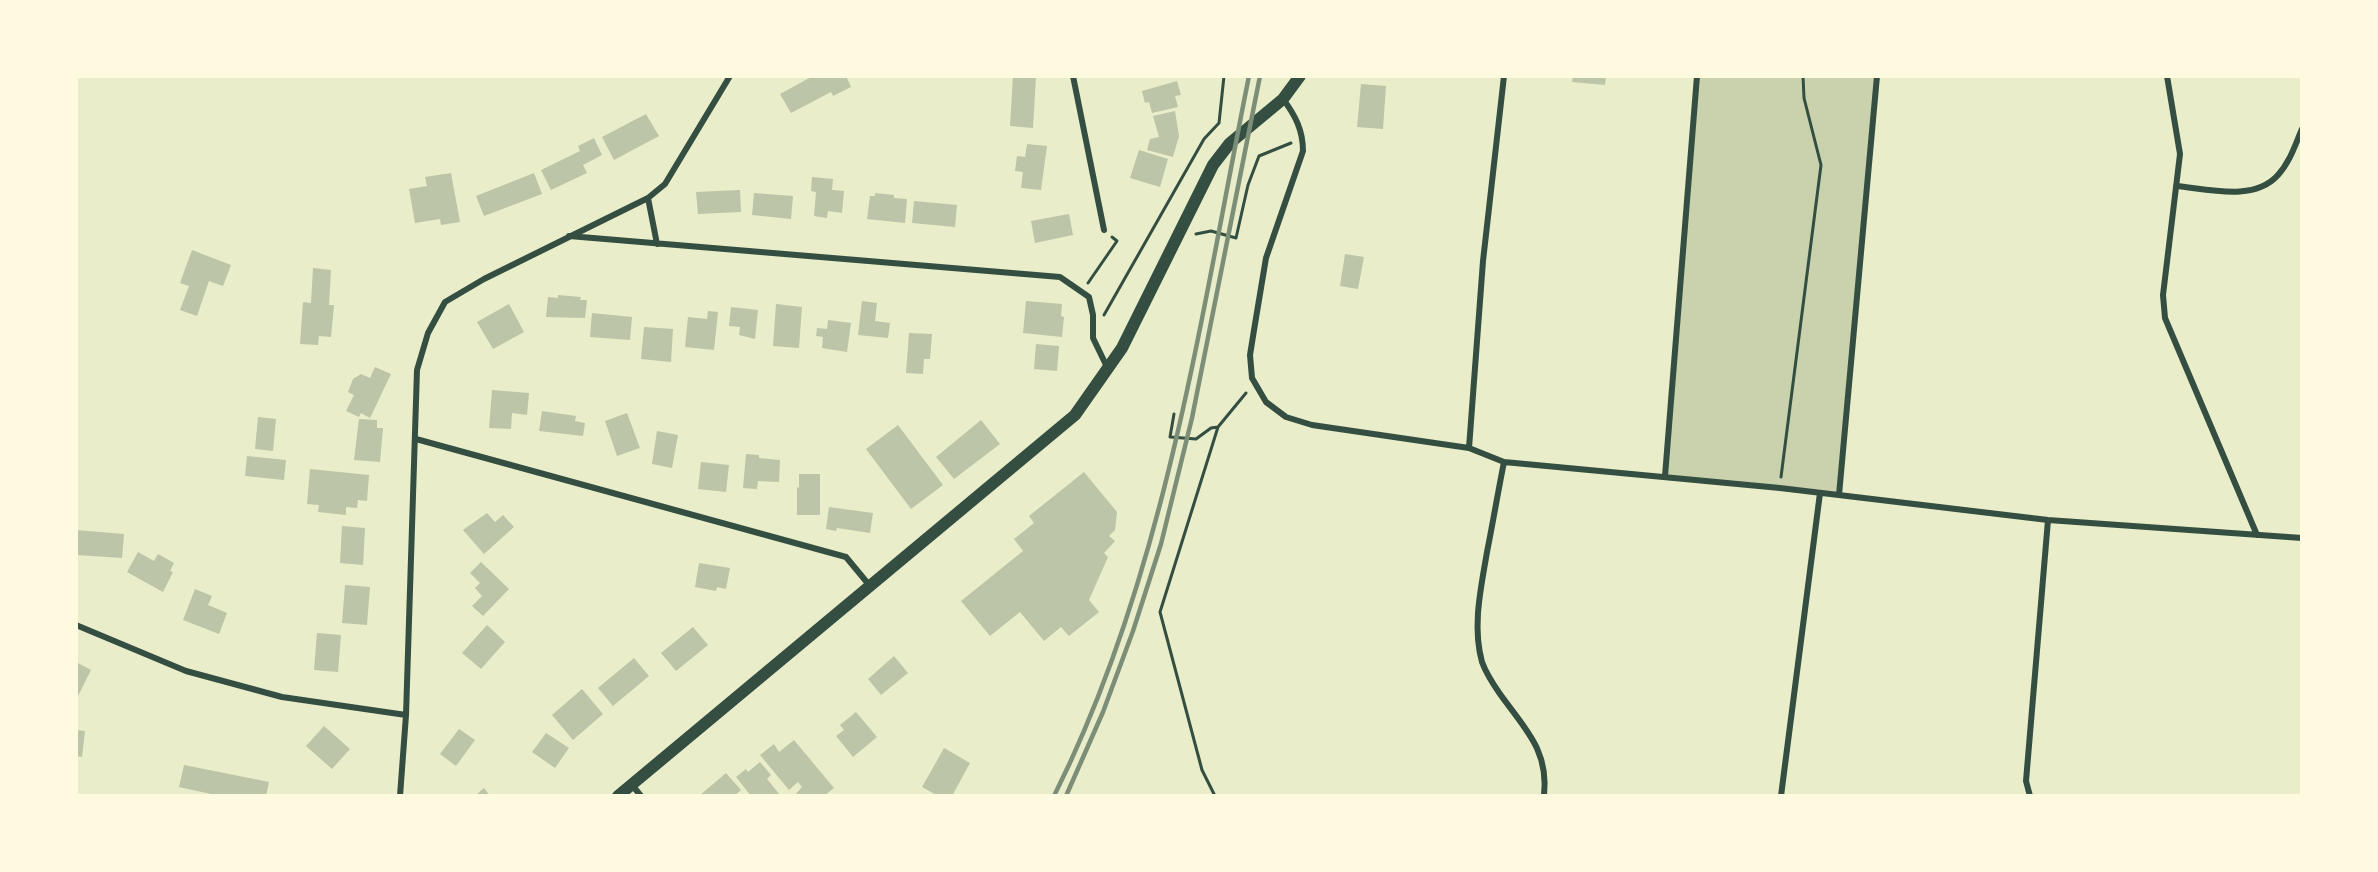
<!DOCTYPE html>
<style>
body{margin:0}
#map{position:relative;width:2378px;height:872px;overflow:hidden;background:#e9edc9;font-family:Commissioner,sans-serif}
canvas{display:block}
.frame{position:absolute;inset:0;border:78px solid #fefae0;pointer-events:none}
</style>
<div id="map">
<canvas width="2378" height="872"></canvas>
<div class="frame"></div>
</div>
<script>
const g = document.querySelector('canvas').getContext('2d');
g.lineJoin = 'round';
function paint(path, color) {
  g.fillStyle = color;
  g.fill(path, 'evenodd');
}
function stroke(path, color, width, dash) {
  g.strokeStyle = color;
  g.lineWidth = width;
  g.lineCap = dash ? 'butt' : 'round';
  g.setLineDash(dash || []);
  g.stroke(path);
}
paint(new Path2D(`
 M1697,77H1877L1839,495L1666,476Z`), '#cad2ad');
paint(new Path2D(`
 M813,76H846L851,87L833,96L831,92L791,113L780,94Z
 M1013,76H1036L1033,128L1010,126Z
 M1573,76H1606L1605,85L1572,82Z
 M1177,81L1181,95L1175,96L1178,107L1152,113L1149,102L1145,103L1142,91Z
 M1361,84L1386,86L1383,129L1357,127Z
 M1175,111L1179,136L1173,157L1147,150L1150,139L1159,137L1153,116Z
 M646,114L659,136L614,160L602,137Z
 M594,138L602,155L583,165L587,173L551,190L541,170L580,151L578,146Z
 M1027,144L1047,146L1041,190L1021,188L1023,172L1015,171L1017,156L1025,157Z
 M1139,150L1168,159L1160,187L1130,178Z
 M451,173L460,222L441,225L440,219L415,223L409,189L427,186L425,177Z
 M534,173L542,194L484,216L476,196Z
 M812,177L833,179L832,190L844,191L842,213L828,211L827,218L814,216L816,192L811,191Z
 M740,190L741,212L698,214L696,192Z
 M754,193L793,196L791,219L752,215Z
 M875,193L894,195V198L907,199L905,223L867,219L870,196H875Z
 M914,201L957,205L955,227L912,223Z
 M1069,214L1073,235L1035,243L1031,221Z
 M192,250L231,265L223,286L209,281L197,316L180,310L189,286L180,283Z
 M1345,254L1364,257L1358,289L1340,286Z
 M313,268L331,270L329,305H334L331,337L319,336L318,345L300,344L303,302L311,303Z
 M558,295L581,297L580,300H587L585,318L546,317L548,297L558,298Z
 M862,301L877,303L875,321L890,323L888,338L858,335Z
 M1026,301L1062,304L1061,316L1064,317L1062,337L1023,333Z
 M509,304L524,332L493,349L477,322Z
 M776,304L802,307L799,348L773,346Z
 M731,307L758,310L755,339L739,335L740,327L729,326Z
 M708,311L718,312L714,350L685,347L688,317L707,319Z
 M592,313L632,317L630,340L590,337Z
 M828,320L851,323L847,352L822,348L823,337L816,336L817,328L827,329Z
 M644,327L673,329L671,362L641,359Z
 M909,333L932,334L930,359H924L923,374L906,373Z
 M1036,344L1059,346L1057,371L1034,369Z
 M375,367L391,374L370,418L361,413L359,417L346,411L354,395L348,392L353,379L361,374L370,378Z
 M492,390L529,393L527,415L512,413L511,429L489,428Z
 M542,411L576,416L575,421L585,423L583,436L539,431Z
 M627,413L640,448L617,456L605,421Z
 M258,417L276,419L273,451L255,449Z
 M359,419L377,420V428H383L380,462L354,460Z
 M981,420L1000,444L954,479L936,457Z
 M898,425L943,485L911,509L866,449Z
 M657,431L678,435L672,468L652,464Z
 M746,454L759,455V458L780,460L779,482L758,481L757,489L743,488Z
 M247,456L286,460L284,480L245,476Z
 M701,462L729,465L726,492L698,489Z
 M310,469L369,475L367,501L358,500L357,508L346,507V515L318,512L319,505L307,504Z
 M1084,472L1117,512L1115,530L1109,536L1115,541L1104,553L1108,557L1089,600L1099,612L1069,636L1061,627L1044,641L1020,612L990,636L961,601L1023,551L1014,539L1034,523L1029,516Z
 M799,474H820V515H797V487L799,488Z
 M829,507L873,513L870,533L837,528L836,531L826,529Z
 M487,513L495,522L503,515L514,527L484,554L463,530Z
 M342,526L365,528L363,565L340,563Z
 M76,530L124,534L122,558L76,555Z
 M138,552L154,561L158,554L174,563L170,571L173,572L163,592L127,572Z
 M481,562L509,589L483,616L472,606L482,596L475,588L480,583L470,573Z
 M699,563L730,568L726,589L717,587L716,591L695,587Z
 M345,585L370,587L367,625L342,623Z
 M195,589L212,596L208,605L227,613L219,634L183,620Z
 M487,625L505,642L481,669L462,653Z
 M693,627L708,645L676,671L661,653Z
 M317,633L341,635L338,672L314,670Z
 M894,656L908,673L881,695L868,679Z
 M634,658L649,676L613,706L598,688Z
 M76,662L91,670L78,696L76,695Z
 M582,689L603,714L573,740L552,715Z
 M856,712L877,737L853,757L836,736L844,730L840,725Z
 M324,726L350,749L332,769L306,746Z
 M459,729L475,740L456,766L440,754Z
 M76,730L85,731L82,757L76,756Z
 M546,733L569,748L555,768L532,752Z
 M794,740L834,788L824,796H794L802,787L798,782L789,790L760,755L774,744L779,752Z
 M944,748L970,763L952,796H938L922,787Z
 M760,762L771,775L767,779L781,796H751L736,777L746,769L748,772Z
 M184,765L269,782L266,796H220L179,787Z
 M726,773L741,790L734,796H699Z
 M484,788L490,796H475Z`), '#bcc5a7');
stroke(new Path2D(`
 M1196,234L1211,231L1236,238L1248,185L1259,156L1291,143
 M1088,283L1117,241L1112,237
 M1104,315L1204,139L1219,123L1224,76
 M1174,414L1170,437L1196,439L1211,428L1218,427
 M1781,477L1821,165L1804,98L1803,76
 M1215,796L1202,770L1160,612L1218,427L1246,393`), '#344e41', 3);
stroke(new Path2D(`
 M1073,76L1104,230
 M2167,76L2180,154L2163,295L2165,318L2257,535
 M1283,99C1295,115 1303,130 1303,151L1266,258L1255,324L1250,355L1252,378L1266,402L1286,417L1312,425L1469,448L1504,462L1780,488L2048,520L2302,538
 M2176,186C2208,189 2254,202 2278,175C2290,162 2295,145 2302,129
 M569,236L1060,277L1089,297L1093,315V338L1107,367
 M657,244L648,198L665,184L730,76
 M416,439L846,557L870,586
 M1469,448L1483,261L1504,76
 M1504,462C1498,492 1493,522 1487,552C1481,588 1472,626 1482,662C1486,673 1493,684 1500,694C1525,729 1549,750 1544,796
 M1665,476L1697,76
 M1839,495L1877,76
 M76,625L186,671L282,697L406,715
 M632,785L641,796
 M400,796L406,715L417,370L428,333L445,302L484,279L648,198
 M1781,796L1820,493
 M2030,796L2026,781L2048,520`), '#344e41', 6);
stroke(new Path2D(`
 M618,796L1075,415L1122,348L1213,165L1230,143L1283,99L1300,76`), '#344e41', 12);
stroke(new Path2D(`
 M1054,796C1166,572 1200,319 1249,76
 M1066,796L1103,712L1133,631L1161,544L1192,418L1260,76`), '#7c8e77', 4.5);
</script>
